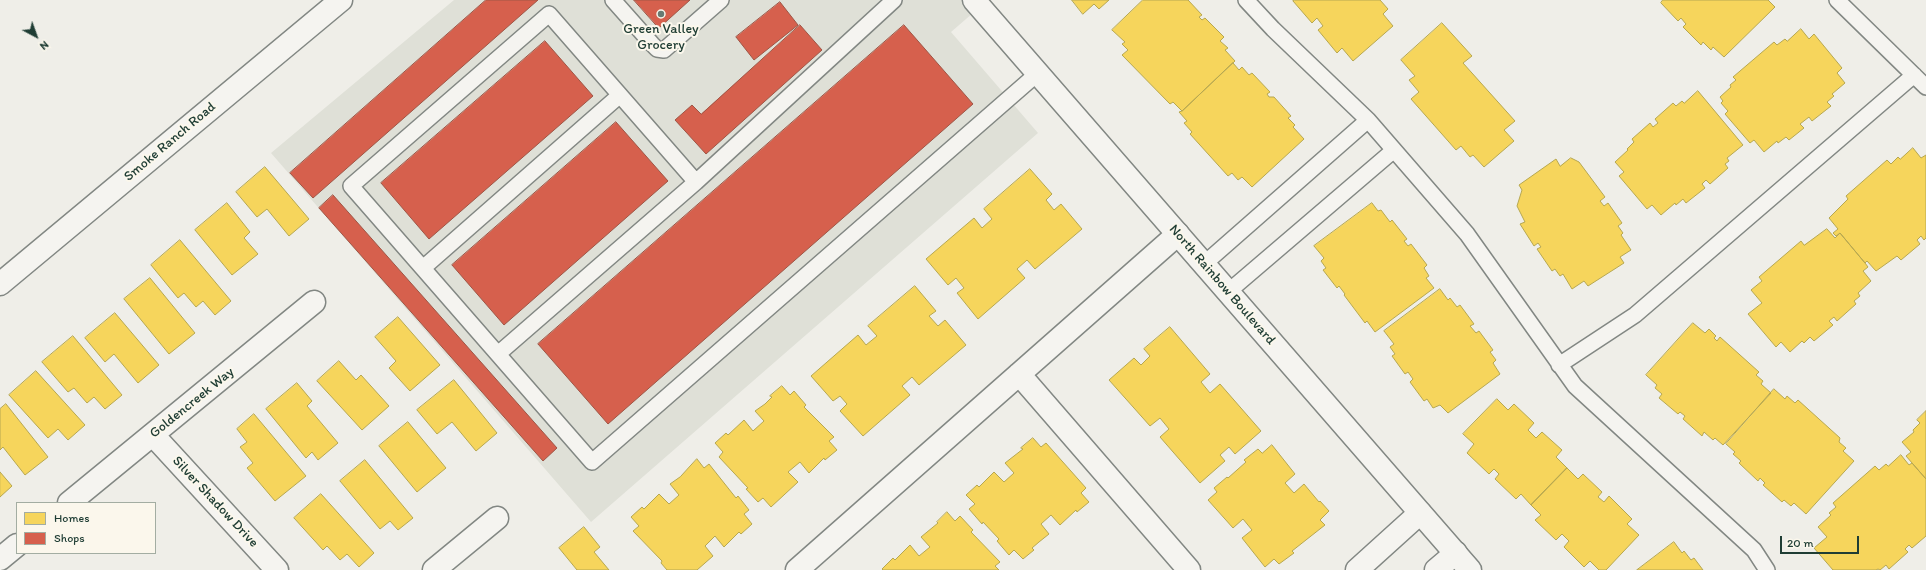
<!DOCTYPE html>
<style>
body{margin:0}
#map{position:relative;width:1926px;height:570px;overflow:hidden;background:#efeee8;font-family:Itim,sans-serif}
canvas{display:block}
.legend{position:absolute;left:16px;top:502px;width:140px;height:52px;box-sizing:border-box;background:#fbf7ec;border:1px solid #a3ada2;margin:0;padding:5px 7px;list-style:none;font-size:12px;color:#1f3d34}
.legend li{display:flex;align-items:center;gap:8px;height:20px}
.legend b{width:20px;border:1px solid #a3ada2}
.north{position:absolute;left:16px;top:16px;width:40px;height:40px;-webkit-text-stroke:3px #fbf7ec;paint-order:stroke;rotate:139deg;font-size:11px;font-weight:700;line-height:16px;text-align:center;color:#1f3d34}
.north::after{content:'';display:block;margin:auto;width:14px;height:18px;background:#1f3d34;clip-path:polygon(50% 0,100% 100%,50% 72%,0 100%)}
.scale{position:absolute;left:1780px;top:536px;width:79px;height:18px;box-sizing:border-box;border:2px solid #1f3d34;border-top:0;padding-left:5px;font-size:12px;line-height:14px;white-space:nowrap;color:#1f3d34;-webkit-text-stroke:3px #fbf7ec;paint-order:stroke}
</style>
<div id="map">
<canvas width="1926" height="570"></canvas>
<ul class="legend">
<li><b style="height:11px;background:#f6d55c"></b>Homes</li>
<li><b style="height:11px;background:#d6604d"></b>Shops</li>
</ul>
<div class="north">N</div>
<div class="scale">20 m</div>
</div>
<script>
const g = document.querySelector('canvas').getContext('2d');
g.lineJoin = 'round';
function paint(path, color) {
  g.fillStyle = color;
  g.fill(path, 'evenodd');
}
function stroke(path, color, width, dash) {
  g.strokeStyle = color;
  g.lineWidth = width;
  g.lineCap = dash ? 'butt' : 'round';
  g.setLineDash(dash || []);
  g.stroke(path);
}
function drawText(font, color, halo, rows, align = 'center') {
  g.font = font + ' Itim,sans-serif';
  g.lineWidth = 4;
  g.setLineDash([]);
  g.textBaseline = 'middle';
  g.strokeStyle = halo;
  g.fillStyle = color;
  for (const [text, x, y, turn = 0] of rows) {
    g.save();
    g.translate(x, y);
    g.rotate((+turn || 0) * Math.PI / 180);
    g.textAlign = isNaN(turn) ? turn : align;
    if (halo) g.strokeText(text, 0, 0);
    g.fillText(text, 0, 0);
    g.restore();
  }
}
paint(new Path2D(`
 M454,0H988L951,32L1038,133L591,522L271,153Z`), '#dfe0d7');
const homes = new Path2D(`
 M1072,0H1109L1099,9L1094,4L1083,14Z
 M1143,0H1188L1202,15L1199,17L1202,20L1205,18L1224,37L1220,41L1228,48L1225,50L1235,61L1182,111L1173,102L1170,104L1122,55L1128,50L1122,44L1125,42L1112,30Z
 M1295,0H1380L1388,9L1383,14L1393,26L1353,61L1342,48L1337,53L1318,30L1323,26L1317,18L1312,23L1293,1Z
 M1663,0H1768L1775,7L1724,57L1713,47L1711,50L1703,42L1701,45L1683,27L1686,24L1681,18L1678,21L1661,3Z
 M1442,23L1472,56L1463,63L1515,121L1504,130L1514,141L1484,167L1473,155L1470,157L1461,146L1456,150L1411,99L1419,92L1409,80L1415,76L1401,60Z
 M1801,29L1809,39L1814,34L1842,68L1837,73L1845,83L1832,94L1834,96L1827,102L1831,106L1812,121L1809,117L1800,124L1804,128L1789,140L1786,137L1778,143L1777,141L1764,152L1754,140L1750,143L1725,114L1728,111L1721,103L1723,101L1720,97L1731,87L1730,85L1736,80L1733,77L1774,42L1777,45L1785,39L1787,41Z
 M1233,63L1239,70L1242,67L1249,75L1252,73L1270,92L1267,94L1269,97H1274L1291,116L1288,118L1295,125L1293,127L1304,139L1252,187L1242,177L1238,180L1232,173L1228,176L1190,134L1192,132L1184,123L1187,121L1179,112L1182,111Z
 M1698,91L1743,145L1727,158L1729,161L1725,164L1728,168L1710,184L1706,180L1702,184L1705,188L1686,203L1683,199L1676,205L1675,203L1661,215L1652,205L1647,209L1619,176L1624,172L1615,162L1628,150L1627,149L1634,142L1632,139L1650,123L1653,127L1658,123L1655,119L1673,103L1676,106L1682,101L1684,103Z
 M1913,148L1921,158L1926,155V238L1924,240L1921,236L1917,240L1920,244L1901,260L1897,256L1876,271L1867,261L1865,263L1840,233L1836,236L1833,233L1838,229L1829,218L1848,199L1846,196L1887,160L1891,164L1898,157L1900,159Z
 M1571,158L1579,162L1605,197L1600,201L1604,206L1608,203L1622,223L1618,226L1623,233L1621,235L1631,250L1620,257L1624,263L1588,286L1584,281L1572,289L1563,274L1560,276L1555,269L1552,271L1537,249L1541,247L1538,243L1534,246L1520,224L1525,222L1517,206L1522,190L1519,185L1556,159L1560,166Z
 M265,167L309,219L289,236L267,209L257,217L236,192Z
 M1030,169L1052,194L1046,200L1054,210L1061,204L1082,229L1035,269L1027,260L1017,269L1025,278L978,319L957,293L964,288L956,278L948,285L926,259L974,218L982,228L992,219L984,209Z
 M227,203L250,232L244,238L258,254L232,275L195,230Z
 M1372,203L1378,211L1381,210L1390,222L1392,220L1407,239L1404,241L1408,246L1411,244L1427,265L1424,268L1429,276L1426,278L1434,288L1375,332L1367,321L1365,323L1344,295L1345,294L1339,286L1337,288L1323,270L1326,268L1321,261L1324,258L1314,246Z
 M1827,229L1835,238L1840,233L1865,263L1868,267L1863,271L1871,281L1858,293L1860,296L1854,301L1856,304L1837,321L1834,317L1829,321L1833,325L1814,341L1810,337L1804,343L1802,341L1790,352L1781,342L1776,347L1748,314L1762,303L1751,290L1762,281L1759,277L1801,241L1804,245Z
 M180,240L231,301L215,315L203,301L196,307L184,293L178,298L151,265Z
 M150,278L195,333L169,354L124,299Z
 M915,286L936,311L929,316L938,326L945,320L966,345L919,385L912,377L902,386L910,395L863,436L840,411L847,404L840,396L833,401L811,376L858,335L866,345L877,336L868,326Z
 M1440,289L1448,300L1450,298L1457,307L1460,305L1474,324L1470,326L1476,333L1479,331L1493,350L1490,352L1496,360L1493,363L1500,374L1448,413L1440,405L1433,408L1427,399L1424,401L1410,382L1413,379L1408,372L1405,374L1392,356L1395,354L1390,347L1394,344L1384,331Z
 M115,313L159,365L138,383L114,354L105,362L85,338Z
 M398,317L440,365L410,391L389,368L396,361L375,337Z
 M1693,323L1705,333L1709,329L1716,336L1714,338L1717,341L1720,337L1759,372L1756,375L1763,381L1761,384L1771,393L1723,445L1715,438L1713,440L1704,432L1702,436L1683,419L1685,416L1680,412L1678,414L1659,398L1662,394L1655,388L1657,385L1646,375Z
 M1170,327L1210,374L1201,382L1210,393L1220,384L1261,431L1235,454L1229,447L1220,455L1225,461L1200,483L1160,437L1169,429L1160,418L1150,426L1109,380L1134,358L1141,365L1150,356L1144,349Z
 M73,336L122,395L105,409L94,397L87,403L74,388L68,392L42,362Z
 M339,361L356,380L361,375L389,406L362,430L317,381Z
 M36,371L85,425L68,440L58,429L48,438L9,395Z
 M454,380L497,433L476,451L452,422L437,434L417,410Z
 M297,383L312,401L307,406L338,443L318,460L312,452L306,458L266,409Z
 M782,386L790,395L794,391L806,405L804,407L834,437L829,441L837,450L825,460L824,458L809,473L800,462L788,472L798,482L771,507L763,498L758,502L746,489L748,488L719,457L723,452L715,443L726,433L728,435L744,420L753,431L764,421L755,411L765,404L772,397L770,396Z
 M1774,389L1785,399L1787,396L1795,403L1798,400L1840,438L1839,442L1846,448L1843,451L1854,461L1806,514L1794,503L1791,506L1784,500L1782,502L1763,485L1765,483L1760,478L1758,481L1739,463L1741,461L1733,454L1735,452L1726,444Z
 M1497,399L1508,410L1514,404L1534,423L1528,430L1536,438L1542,432L1562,450L1556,457L1567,468L1531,505L1521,494L1516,499L1495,479L1499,474L1494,469L1489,474L1467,453L1474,444L1463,434Z
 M6,404L48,457L25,475L3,447L0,450V409Z
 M1926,411V479L1906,456L1911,452L1902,442L1914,432L1913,430L1920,423L1917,420Z
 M254,414L306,476L275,501L247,468L253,463L240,447L247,442L237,429Z
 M408,422L446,468L417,492L379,446Z
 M1033,438L1041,447L1046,443L1086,488L1081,493L1089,502L1077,512L1076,510L1060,525L1051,515L1041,524L1049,534L1039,542L1032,548L1034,550L1023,559L1014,550L1009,555L997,541L999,539L983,522L982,524L969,509L975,504L966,495L977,485L979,487L994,472L1004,482L1014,473L1005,463L1023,449L1021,448Z
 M1272,445L1295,474L1285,483L1294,493L1304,484L1319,502L1320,501L1329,511L1320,520L1325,525L1292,551L1294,553L1279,564L1274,559L1265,567L1242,538L1252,530L1243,519L1233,528L1208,500L1217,492L1214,488L1227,477L1228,478L1246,462L1244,460L1258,449L1262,453Z
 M1901,455L1909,465L1912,463L1926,479V536L1912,548L1909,545L1905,549L1908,552L1889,569L1886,565L1880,570L1878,569L1876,570H1833L1814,548L1827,537L1818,527L1831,515L1829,513L1836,507L1833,503L1875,466L1879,470L1886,464L1888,466Z
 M697,459L704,468L709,464L736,498L738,496L749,510L744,514L752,524L741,534L739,532L724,547L715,536L705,546L713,556L697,570H667L661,563L662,561L633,531L639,526L631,517L642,507L644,509L659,494L669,504L679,495L670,484L680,477Z
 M365,460L413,518L398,530L390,521L380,529L340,481Z
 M1567,468L1578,479L1583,474L1602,492L1598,497L1604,502L1609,496L1632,519L1627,524L1639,535L1606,570H1599L1590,561L1584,567L1564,547L1569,541L1562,534L1556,540L1535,520L1541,515L1531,505Z
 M0,472L12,486L0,497Z
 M321,494L374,553L359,567L347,554L340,560L327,546L323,550L294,518Z
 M947,512L955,521L960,516L973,530L971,532L1000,562L995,566L999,570H883L882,569L893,558L895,560L910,545L919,556L930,547L921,537L938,523L937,522Z
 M584,527L600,547L594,552L609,570H577L559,548Z
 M1674,542L1682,553L1684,551L1691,560L1694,558L1703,570H1637Z`);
paint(homes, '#f6d55c');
stroke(homes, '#b6a750', 1);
const shops = new Path2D(`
 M486,0H538L313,198L290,173Z
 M634,0H690L659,28Z
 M780,2L798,25L754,60L736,37Z
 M800,25L822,50L706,154L675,120L692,105L701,114Z
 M904,25L973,104L608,424L538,344Z
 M545,41L593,96L429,239L381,183Z
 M616,122L668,181L504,325L452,265Z
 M333,195L557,448L543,461L319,208Z`);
paint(shops, '#d6604d');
stroke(shops, '#9f5646', 1);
const lane = new Path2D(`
 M613,0L652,44L657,49L664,50L721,0
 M1246,0L1273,29L1368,120L1467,234L1575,386L1754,550L1767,570
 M1837,0L1926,87
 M696,182L549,14L351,186L592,462L1038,73
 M1204,264L1368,120
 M423,268L620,95
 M1228,292L1394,150
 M498,354L696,182L894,0
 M1559,365L1635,315L1914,75`);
const street = new Path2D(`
 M1019,374L1189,570
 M153,435L277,570
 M69,503L314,302
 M0,559L17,545
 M434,570L497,518
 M797,570L1178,234
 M1357,570L1420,513
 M1436,570L1456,553`);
const secondary = new Path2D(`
 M0,284L341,0`);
const primary = new Path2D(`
 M974,0L1470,570`);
stroke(lane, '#828783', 18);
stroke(street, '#828783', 25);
stroke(secondary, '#828783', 25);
stroke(primary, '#828783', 25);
stroke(lane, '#f5f4f0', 15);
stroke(street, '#f5f4f0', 22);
stroke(secondary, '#f5f4f0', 22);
stroke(primary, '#f5f4f0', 22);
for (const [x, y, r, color] of [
 [661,14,4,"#687b73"]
]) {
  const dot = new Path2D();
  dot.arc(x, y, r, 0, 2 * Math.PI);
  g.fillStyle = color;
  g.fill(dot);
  stroke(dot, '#fbf7ec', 1.5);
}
drawText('14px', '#1f3d34', '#fbf7ec', [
 ["Green Valley",661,29],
 ["Grocery",661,45]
]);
drawText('14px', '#1f3d34', '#fbf7ec', [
 ["Smoke Ranch Road",170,142,-40],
 ["North Rainbow Boulevard",1222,285,49],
 ["Goldencreek Way",192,403,-39],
 ["Silver Shadow Drive",215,502,47]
]);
</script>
